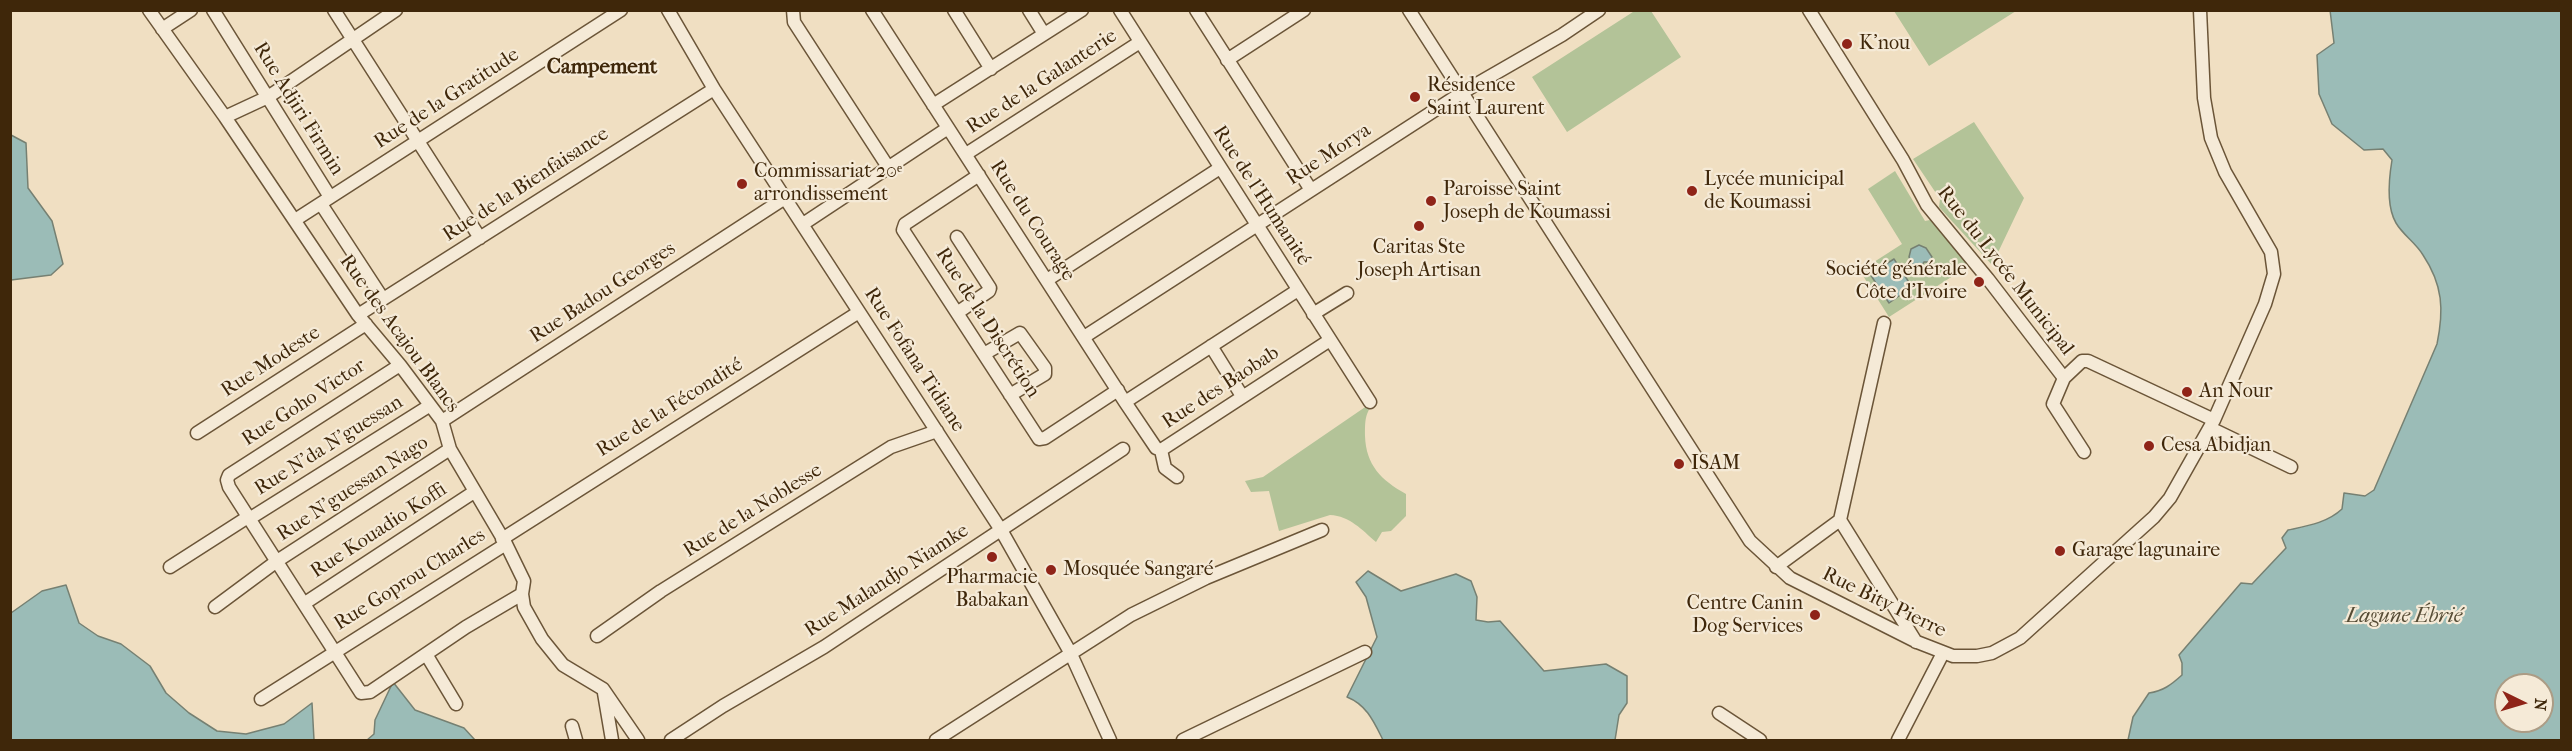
<!DOCTYPE html>
<meta charset="utf-8">
<style>
body{margin:0}
#map{position:relative;width:2572px;height:751px;overflow:hidden;background:#f0dfc2;font-family:"IM FELL French Canon",serif}
canvas{display:block}
.frame{position:absolute;inset:0;border:12px solid #3f270a;pointer-events:none}
.north{position:absolute;left:2494px;top:673px;width:60px;height:60px;box-sizing:border-box;background:#f5ead7;border:2px solid #ac9c85;border-radius:50%;rotate:95deg;font-size:16px;font-weight:700;line-height:24px;text-align:center;color:#3f270a}
.north::after{content:'';display:block;margin:auto;width:21px;height:27px;background:#8f2418;clip-path:polygon(50% 0,100% 100%,50% 72%,0 100%)}
</style>
<div id="map">
<canvas width="2572" height="751"></canvas>
<div class="frame"></div>
<div class="north">N</div>
</div>
<script>
const g = document.querySelector('canvas').getContext('2d');
g.lineJoin = 'round';
function paint(path, color) {
  g.fillStyle = color;
  g.fill(path, 'evenodd');
}
function stroke(path, color, width, dash) {
  g.strokeStyle = color;
  g.lineWidth = width;
  g.lineCap = dash ? 'butt' : 'round';
  g.setLineDash(dash || []);
  g.stroke(path);
}
function drawText(font, color, halo, rows, align = 'center') {
  g.font = font + ' "IM FELL French Canon",serif';
  g.lineWidth = 4.5;
  g.setLineDash([]);
  g.textBaseline = 'middle';
  g.strokeStyle = halo;
  g.fillStyle = color;
  for (const [text, x, y, turn = 0] of rows) {
    g.save();
    g.translate(x, y);
    g.rotate((+turn || 0) * Math.PI / 180);
    g.textAlign = isNaN(turn) ? turn : align;
    if (halo) g.strokeText(text, 0, 0);
    g.fillText(text, 0, 0);
    g.restore();
  }
}
paint(new Path2D(`
 M1636,10L1651,11L1681,57L1567,132L1532,77Z
 M1894,11H2016L1929,66Z
 M1974,122L2024,198L1992,265L1939,207L1940,199L1913,159Z
 M1895,171L1925,221L1930,220L1970,265L1889,317L1860,271L1902,244L1868,189Z
 M1374,401C1365,415 1365,419 1365,436C1366,465 1381,480 1406,494V516L1391,531L1382,532L1376,542C1362,530 1350,516 1330,515L1279,531L1269,491L1251,492L1245,481L1263,477Z`), '#b3c398');
const water = new Path2D(`
 M2330,10L2561,11V740H2128L2133,717L2149,693C2163,691 2171,685 2182,675V663L2179,655L2241,583L2252,584L2286,548L2282,538L2288,530C2307,526 2327,523 2342,509L2344,493L2365,496L2374,490L2437,344C2444,310 2443,285 2423,255C2416,243 2403,235 2396,223C2386,206 2389,178 2392,160L2383,149L2364,150L2332,124L2319,94L2317,55L2334,43ZM2506,685H2542V721H2506Z
 M11,135L26,143L28,188L52,221L63,264L51,275L11,280Z
 M1919,245L1926,248L1932,257L1930,262H1924L1920,268L1912,264L1909,257L1911,249Z
 M1894,259L1912,287L1889,303L1870,274Z
 M1368,571L1401,591L1456,574L1471,581L1477,597L1476,620L1488,622L1500,621L1544,671L1606,664L1627,676V703L1619,715L1615,740H1383C1374,722 1367,705 1347,697L1377,637L1366,597L1356,582Z
 M66,585L79,623L98,636L121,644L150,666L166,693L189,713L217,731L246,734L284,724L312,703L314,740H11V613L42,591Z
 M393,682L415,710L464,728L475,740H367L374,734L375,720Z`);
paint(water, '#9bbcb7');
stroke(water, '#768072', 1.5);
const minor = new Path2D(`
 M149,10L225,117L358,315L400,365L442,421L450,449L506,544L524,581L522,594L524,607L542,639L563,665L603,689L638,740
 M213,10L330,197
 M334,10L480,238
 M668,10L714,89L1001,530L1070,652L1110,740
 M793,10L794,22L888,167
 M872,10L1125,402L1156,448L1161,450
 M954,10L991,69
 M1029,10L1044,34
 M1120,10L1370,402
 M1196,10L1311,190
 M1409,10L1750,541L1790,578L1917,642L1953,656H1977L1992,653L2020,638L2154,517L2170,498L2214,420L2265,304L2274,274L2271,252L2225,172L2211,138L2204,98L2200,10
 M1809,10L1903,160L1927,205L1988,279L2064,378L2082,361H2088L2214,420
 M162,29L191,10
 M1227,60L1304,10
 M933,105L1082,10
 M225,117L268,97L396,10
 M966,154L1140,42
 M979,175L905,224L903,230L1039,439L1045,438L1118,390
 M321,204L383,299
 M295,220L621,10
 M803,224L948,128
 M957,237L990,288L989,291L957,313
 M1047,280L1220,168
 M1313,314L1347,293
 M358,315L714,89
 M1084,337L1463,92L1562,35L1599,10
 M1211,346L1242,396
 M984,354L1020,333L1045,368V374L1010,395
 M400,365L229,475L227,480L229,487L361,693L370,692L466,627L522,594
 M2064,378L2053,404L2084,452
 M1125,402L1298,290
 M442,421L785,198
 M2210,428L2291,467
 M197,433L366,324
 M1177,477L1165,468L1161,450L1330,340
 M249,519L429,406
 M1840,520L1884,323
 M502,539L859,312
 M170,567L248,517
 M1776,567L1840,520L1916,642
 M305,603L474,492
 M215,607L277,561L450,449
 M597,636L661,591L891,447L937,431
 M426,654L456,704
 M604,693L612,740
 M261,699L506,544
 M1719,713L1760,740
 M572,726L576,740
 M671,740L723,706L824,647L1123,449
 M936,740L1131,615L1206,578L1322,530
 M1183,740L1365,652
 M1898,740L1943,653`);
stroke(minor, '#6b5538', 15);
stroke(minor, '#f5ead7', 12);
for (const [x, y, r, color] of [
 [1847,44,6,"#8f2418"],
 [1415,97,6,"#8f2418"],
 [742,184,6,"#8f2418"],
 [1692,191,6,"#8f2418"],
 [1431,201,6,"#8f2418"],
 [1419,226,6,"#8f2418"],
 [1979,282,6,"#8f2418"],
 [2187,392,6,"#8f2418"],
 [2149,446,6,"#8f2418"],
 [1679,464,6,"#8f2418"],
 [2060,551,6,"#8f2418"],
 [992,557,6,"#8f2418"],
 [1051,570,6,"#8f2418"],
 [1815,615,6,"#8f2418"]
]) {
  const dot = new Path2D();
  dot.arc(x, y, r, 0, 2 * Math.PI);
  g.fillStyle = color;
  g.fill(dot);
  stroke(dot, '#f5ead7', 2);
}
drawText('20px', '#3f270a', '#f5ead7', [
 ["K'nou",1859,44],
 ["Résidence",1427,86],
 ["Saint Laurent",1427,109],
 ["Commissariat 20ᵉ",754,172],
 ["arrondissement",754,195],
 ["Lycée municipal",1704,180],
 ["de Koumassi",1704,203],
 ["Paroisse Saint",1443,190],
 ["Joseph de Koumassi",1443,213],
 ["Caritas Ste",1419,248,"center"],
 ["Joseph Artisan",1419,271,"center"],
 ["Société générale",1967,270,"right"],
 ["Côte d'Ivoire",1967,293,"right"],
 ["An Nour",2199,392],
 ["Cesa Abidjan",2161,446],
 ["ISAM",1691,464],
 ["Garage lagunaire",2072,551],
 ["Mosquée Sangaré",1063,570],
 ["Pharmacie",992,578,"center"],
 ["Babakan",992,601,"center"],
 ["Centre Canin",1803,604,"right"],
 ["Dog Services",1803,627,"right"]
], 'left');
drawText('20px', '#3f270a', '#f5ead7', [
 ["Rue de la Galanterie",1042,82,-33],
 ["Rue de la Gratitude",447,99,-33],
 ["Rue Adjiri Firmin",298,109,58],
 ["Rue Morya",1329,155,-33],
 ["Rue de la Bienfaisance",526,185,-33],
 ["Rue de l'Humanité",1261,196,57],
 ["Rue du Courage",1032,221,57],
 ["Rue du Lycée Municipal",2005,271,52],
 ["Rue Badou Georges",603,293,-33],
 ["Rue de la Discrétion",987,323,57],
 ["Rue des Acajou Blancs",399,334,54],
 ["Rue Fofana Tidiane",914,360,57],
 ["Rue Modeste",271,362,-33],
 ["Rue des Baobab",1221,388,-33],
 ["Rue Goho Victor",304,403,-33],
 ["Rue de la Fécondité",670,408,-32],
 ["Rue N'da N'guessan",329,446,-32],
 ["Rue N'guessan Nago",353,489,-33],
 ["Rue de la Noblesse",753,511,-32],
 ["Rue Kouadio Koffi",379,531,-33],
 ["Rue Goprou Charles",410,580,-32],
 ["Rue Malandjo Niamke",887,581,-33],
 ["Rue Bity Pierre",1884,603,26]
]);
drawText('bold 21px', '#3f270a', '#f5ead7', [
 ["Campement",602,68]
]);
drawText('italic 21px', '#564c35', '#f5ead7', [
 ["Lagune Ébrié",2404,617]
]);
</script>
